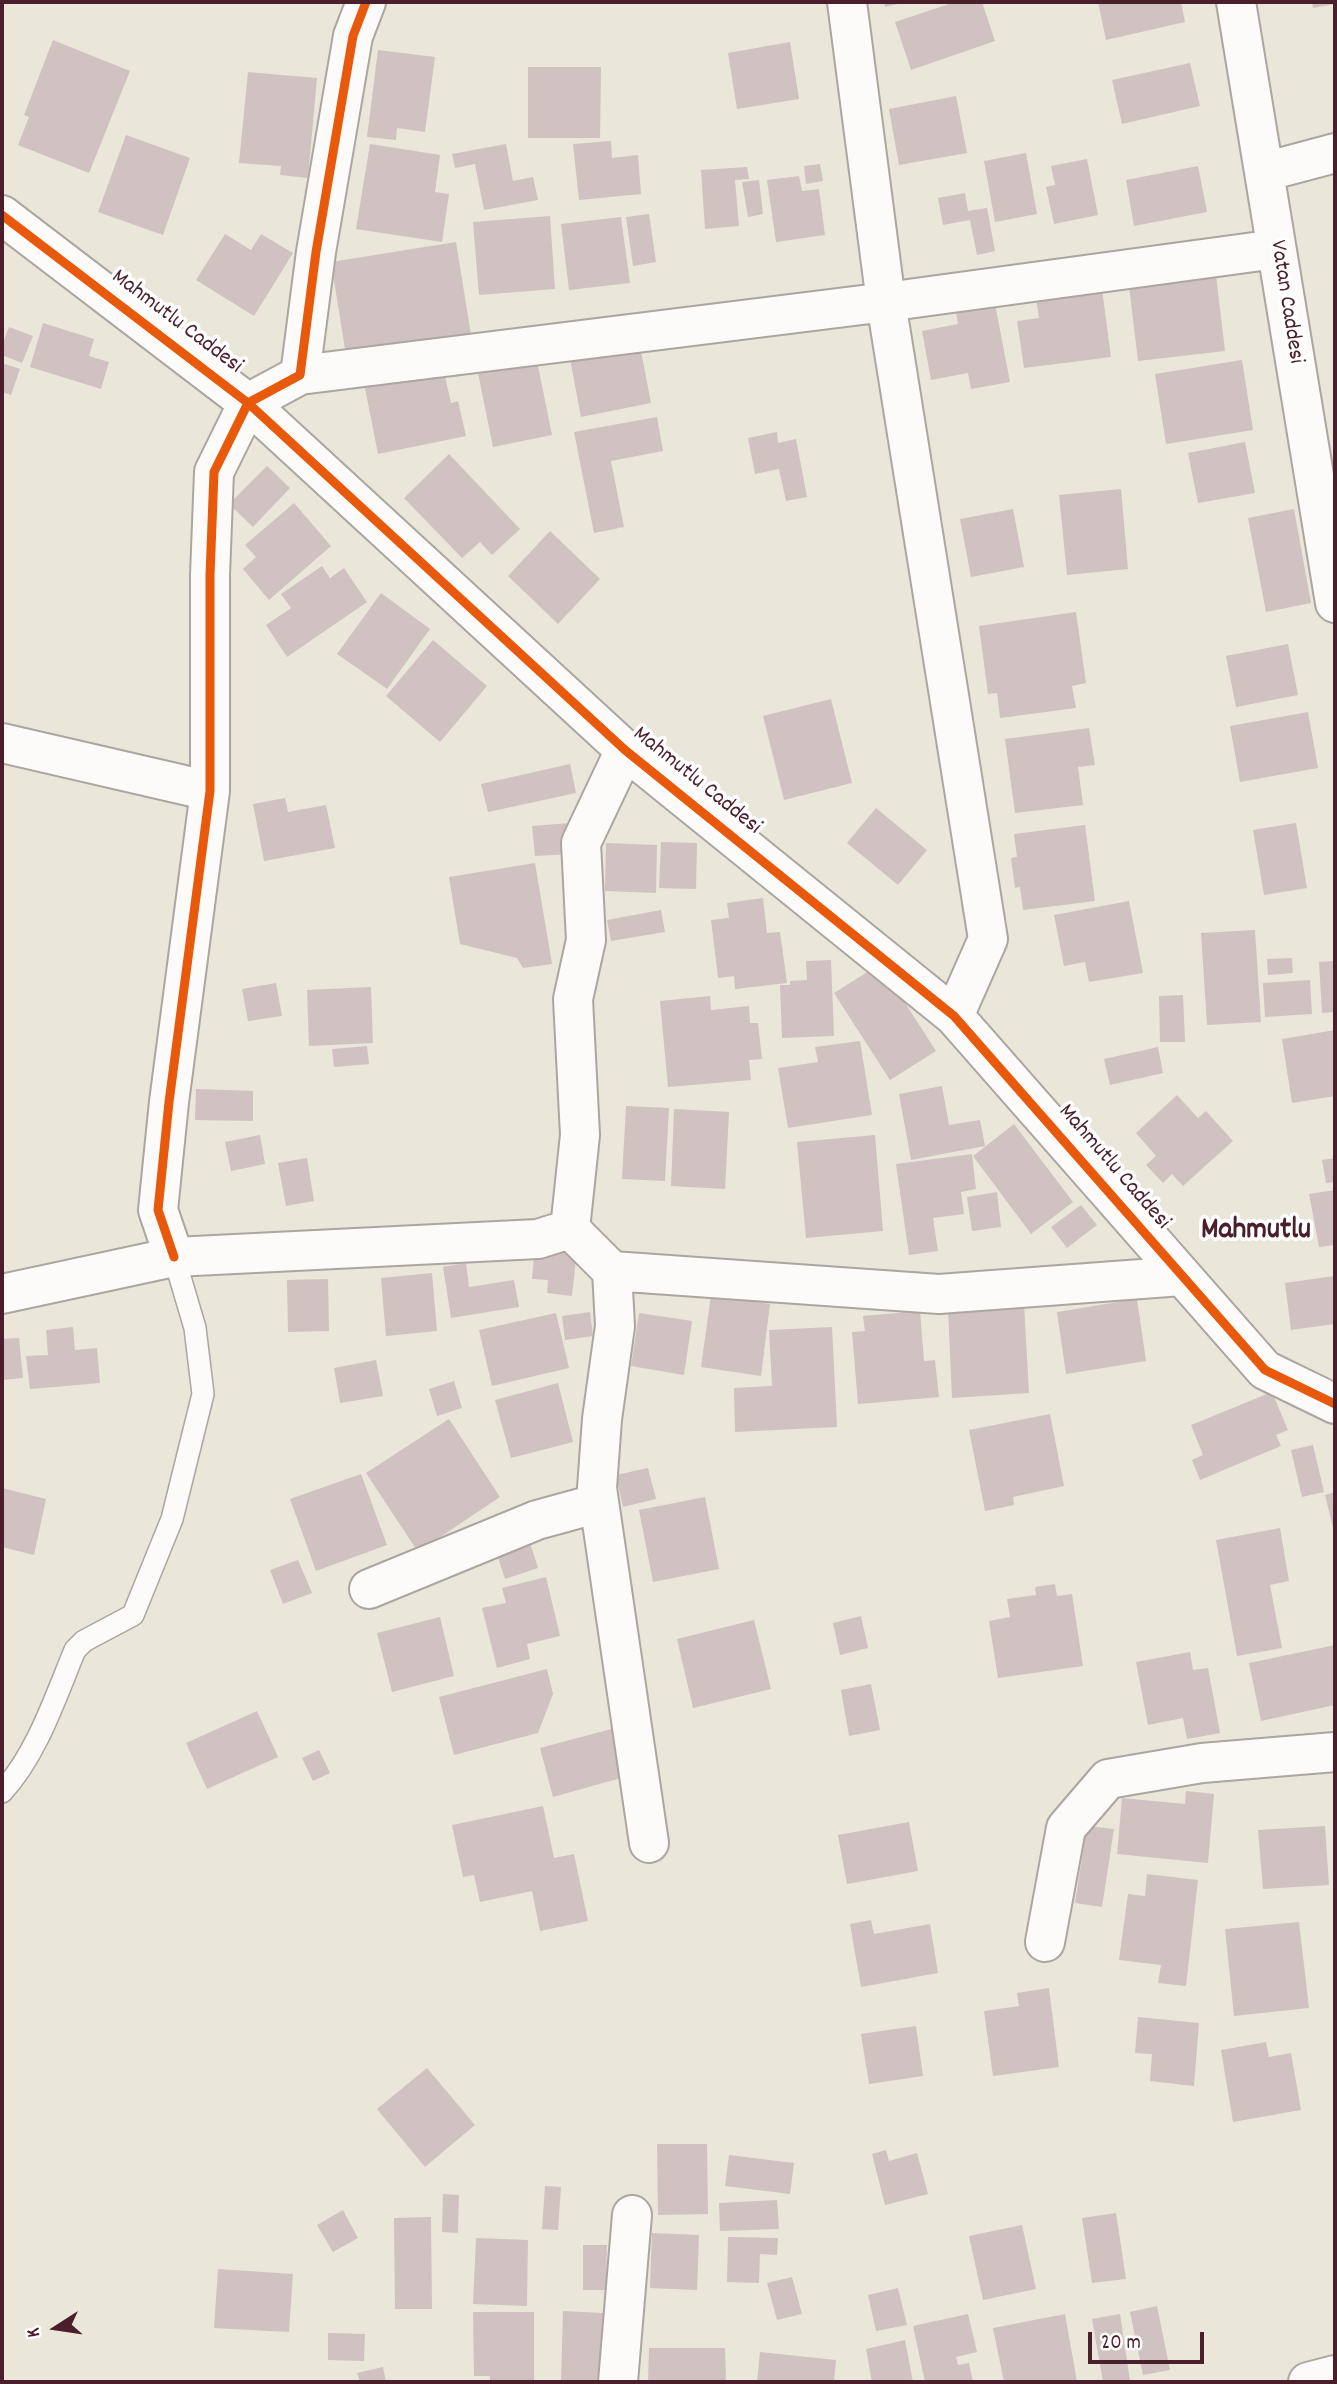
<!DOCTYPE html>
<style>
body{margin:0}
#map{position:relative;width:1337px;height:2384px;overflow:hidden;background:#eae6da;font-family:Dekko,sans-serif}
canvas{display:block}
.frame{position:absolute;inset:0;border:4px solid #4a1f2b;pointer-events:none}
.north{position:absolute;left:21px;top:2293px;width:70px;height:70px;-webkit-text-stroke:5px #fff;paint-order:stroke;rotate:258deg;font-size:19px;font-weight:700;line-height:28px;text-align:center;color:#4a1f2b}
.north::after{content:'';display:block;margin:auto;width:24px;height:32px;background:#4a1f2b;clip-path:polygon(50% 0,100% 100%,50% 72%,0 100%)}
.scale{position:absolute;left:1088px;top:2332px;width:116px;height:32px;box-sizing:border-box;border:4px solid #4a1f2b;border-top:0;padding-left:9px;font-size:21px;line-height:24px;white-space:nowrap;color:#4a1f2b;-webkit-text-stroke:5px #fff;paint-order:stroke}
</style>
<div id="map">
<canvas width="1337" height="2384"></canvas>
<div class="frame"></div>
<div class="north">K</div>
<div class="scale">20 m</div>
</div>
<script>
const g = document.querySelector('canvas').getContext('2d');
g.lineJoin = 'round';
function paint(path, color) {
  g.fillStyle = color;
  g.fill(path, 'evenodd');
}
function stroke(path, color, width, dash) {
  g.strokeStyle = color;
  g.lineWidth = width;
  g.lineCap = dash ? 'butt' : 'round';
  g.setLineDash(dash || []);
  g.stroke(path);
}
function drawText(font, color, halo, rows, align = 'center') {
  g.font = font + ' Dekko,sans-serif';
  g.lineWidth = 7;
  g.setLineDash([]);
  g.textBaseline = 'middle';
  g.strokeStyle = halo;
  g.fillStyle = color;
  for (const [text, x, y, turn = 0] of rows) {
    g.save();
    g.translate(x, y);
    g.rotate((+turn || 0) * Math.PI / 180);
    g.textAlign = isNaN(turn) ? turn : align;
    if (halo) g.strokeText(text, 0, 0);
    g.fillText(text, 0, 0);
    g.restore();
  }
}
paint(new Path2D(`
 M884,2H902V3L885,7Z
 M955,2H982L995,41L911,70L895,22Z
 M1098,2H1181L1185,22L1106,40Z
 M1312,2H1335V4L1313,8Z
 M53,40L130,71L89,173L18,145L29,117L24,115Z
 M790,42L799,99L737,109L728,53Z
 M378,50L435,57L425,132L397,128L396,140L367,137Z
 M1190,63L1200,106L1122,124L1112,80Z
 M528,67H601L600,138H528Z
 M248,72L317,78L308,178L280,175L281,166L239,163Z
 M956,96L967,153L899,165L889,109Z
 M126,135L190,158L163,235L98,212Z
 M611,141L612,158L638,155L641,194L579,200L573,144Z
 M370,144L440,155L435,192L449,194L442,242L356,229Z
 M506,144L513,181L533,177L538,200L484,210L475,164L455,168L452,154Z
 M1026,153L1037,214L995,222L984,161Z
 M1087,159L1098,215L1054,224L1046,187L1055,185L1051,166Z
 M820,164L823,181L806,184L804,166Z
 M1198,166L1207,212L1134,226L1126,180Z
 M747,167L749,179L735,180L739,226L705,229L701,170Z
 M799,176L802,191L819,189L825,235L776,242L767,180Z
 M759,180L763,214L748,217L742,182Z
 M965,193L968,211L987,208L995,251L977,255L970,220L943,225L938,198Z
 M649,214L656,262L633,266L626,217Z
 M550,216L555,289L479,295L473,222Z
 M621,217L630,283L569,290L561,224Z
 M225,234L251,250L261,234L293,253L254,316L196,280Z
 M456,242L471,335L346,355L331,262Z
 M1216,275L1225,351L1138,361L1129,286Z
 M1102,289L1111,357L1024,368L1017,321L1039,318L1036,298Z
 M994,299L1010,382L971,389L968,373L931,380L922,331L958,324L955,306Z
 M43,323L94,339L89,356L109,362L101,389L30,367Z
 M9,327L33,336L22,363L2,355V345Z
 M640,346L651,403L581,417L570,359Z
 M1242,360L1253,430L1166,444L1155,374Z
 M537,361L552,435L493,447L478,373Z
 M2,363L20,369L11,395L2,392Z
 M444,372L451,403L458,401L466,436L378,454L365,388Z
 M657,417L663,451L611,461L624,527L594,533L574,432Z
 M777,432L778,443L796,439L807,497L786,501L779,469L755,474L748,438Z
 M1245,442L1255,493L1198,503L1188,453Z
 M449,454L520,529L492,555L480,542L462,558L404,498Z
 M267,466L290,488L253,527L229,504Z
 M1121,489L1128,569L1067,575L1059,495Z
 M294,503L331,546L269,600L243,569L256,557L245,545Z
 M1013,509L1024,567L971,577L960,519Z
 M1294,509L1311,603L1266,612L1248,518Z
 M550,531L600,579L558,624L508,576Z
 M322,566L330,578L344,568L367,602L287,657L266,625L291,608L281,594Z
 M381,593L430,629L387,689L337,654Z
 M1076,612L1086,683L1072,686L1076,708L1000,718L997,693L988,694L979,626Z
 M433,640L487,686L440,742L386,696Z
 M1288,644L1298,695L1236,707L1226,656Z
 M831,699L852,783L784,800L763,716Z
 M1308,712L1318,768L1240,782L1230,726Z
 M1089,728L1095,765L1078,767L1083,805L1015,813L1005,739Z
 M570,764L576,793L488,812L481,784Z
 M285,798L288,812L326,805L335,848L264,861L253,804Z
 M876,808L927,850L898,885L847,843Z
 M570,823L572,854L535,856L532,826Z
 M1296,823L1307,888L1264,895L1253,830Z
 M1085,825L1095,901L1023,910L1020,887L1015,888L1011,858L1017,857L1014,834Z
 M661,842L697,843L696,889L659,888Z
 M606,843L657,845L656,893L605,891Z
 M535,863L552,964L523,968L517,958L460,944L449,877Z
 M763,898L767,933L780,932L787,983L735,989L734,976L718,978L711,920L729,918L727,903Z
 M1129,901L1143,973L1089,982L1085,962L1064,966L1054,915Z
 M661,910L665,932L611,941L607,920Z
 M1255,930L1261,1022L1207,1025L1201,933Z
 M1292,958L1293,973L1268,975L1267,959Z
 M831,960L834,1036L782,1038L780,985H790V981L807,980L806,961Z
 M1335,961V1012L1322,1013L1319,962Z
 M880,964L936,1051L890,1080L834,993Z
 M1310,980L1312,1014L1265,1017L1263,983Z
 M276,983L282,1016L248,1021L242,989Z
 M371,987L373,1043L309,1046L307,990Z
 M1183,995L1185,1042H1160L1159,996Z
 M710,996L711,1010L749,1006L750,1023H758L762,1059L749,1060L751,1080L668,1087L660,1001Z
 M1335,1030V1096L1292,1103L1282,1039Z
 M860,1041L872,1115L788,1128L778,1068L818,1062L815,1047Z
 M367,1046L369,1064L334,1067L332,1049Z
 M1158,1047L1163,1073L1110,1085L1104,1059Z
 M942,1086L949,1125L980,1120L985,1146L911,1160L899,1094Z
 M196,1089L253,1091V1121L195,1120Z
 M1177,1095L1198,1118L1206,1111L1233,1141L1183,1186L1172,1174L1163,1183L1146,1165L1156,1156L1136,1133Z
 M626,1106L669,1108L665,1181L622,1179Z
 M674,1109L729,1112L725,1189L671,1186Z
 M1014,1124L1073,1202L1031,1234L973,1156Z
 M260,1135L265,1164L231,1171L225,1142Z
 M875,1135L883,1231L806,1238L797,1142Z
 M972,1154L976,1189L961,1192L964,1214L933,1218L938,1251L909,1255L896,1164Z
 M307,1158L314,1201L286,1206L278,1163Z
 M1335,1158V1182L1326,1183L1322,1160Z
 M1335,1190V1245L1319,1247L1309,1194Z
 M997,1192L1001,1227L972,1231L967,1197Z
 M1081,1205L1097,1225L1067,1248L1051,1227Z
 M535,1246L577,1250L572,1296L547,1293L548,1280L532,1279Z
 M466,1263L469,1287L514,1280L519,1307L451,1318L443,1267Z
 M432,1273L437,1331L386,1336L381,1278Z
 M1335,1276V1324L1291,1330L1285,1283Z
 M328,1279L329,1331L288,1332L287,1280Z
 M711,1295L770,1304L761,1376L701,1367Z
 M1137,1299L1146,1361L1066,1374L1057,1312Z
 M1024,1304L1029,1393L952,1398L948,1308Z
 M920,1311L924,1361L935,1360L939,1397L858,1404L852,1332L865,1331L863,1316Z
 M590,1312L593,1336L565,1340L562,1316Z
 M556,1313L569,1368L492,1386L479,1330Z
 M639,1313L692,1321L684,1375L631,1366Z
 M73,1327L75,1350L97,1348L100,1383L30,1389L26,1356L48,1355L46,1330Z
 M832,1327L837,1427L735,1432L734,1388L772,1386L769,1330Z
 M19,1338L23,1378L2,1380V1339Z
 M376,1360L383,1396L340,1403L334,1368Z
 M454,1381L462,1408L437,1416L429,1389Z
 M558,1383L573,1442L511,1458L495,1400Z
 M1272,1392L1288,1430L1276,1435L1281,1446L1200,1480L1192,1460L1203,1455L1191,1425Z
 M1050,1414L1064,1486L1013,1497L1014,1505L985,1511L969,1430Z
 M449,1419L500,1497L418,1552L366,1473Z
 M1313,1445L1324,1492L1302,1497L1291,1450Z
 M648,1468L656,1499L623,1507L616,1475Z
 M361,1474L387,1545L316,1571L290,1499Z
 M2,1488L46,1499L34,1555L2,1547Z
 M1335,1492V1532H1334L1325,1495Z
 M705,1497L719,1569L653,1582L639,1510Z
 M1280,1528L1289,1581L1270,1585L1282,1648L1237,1656L1216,1540Z
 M527,1533L538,1568L505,1579L494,1545Z
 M298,1560L312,1593L283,1604L270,1570Z
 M546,1577L560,1636L527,1644L530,1659L497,1668L482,1608L506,1603L502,1588Z
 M1055,1584L1057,1596L1072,1594L1083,1666L998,1678L989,1621L1010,1617L1007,1599L1036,1595L1035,1587Z
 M861,1616L868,1648L840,1655L833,1623Z
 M440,1617L454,1676L392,1692L377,1633Z
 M754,1620L771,1689L693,1708L677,1639Z
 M1335,1645V1705L1261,1721L1249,1663Z
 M1190,1652L1193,1670L1208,1668L1220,1733L1187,1739L1183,1718L1148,1725L1136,1662Z
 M547,1669L553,1694L538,1733L454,1755L439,1697Z
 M871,1684L880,1730L849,1736L841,1690Z
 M257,1711L278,1757L207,1789L186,1743Z
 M615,1728L628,1776L553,1797L540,1748Z
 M319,1750L330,1773L313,1781L302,1758Z
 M1186,1791L1214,1794L1208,1863L1117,1854L1122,1798L1185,1804Z
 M543,1806L554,1858L574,1854L588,1921L540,1931L532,1891L480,1902L474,1875L463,1877L452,1825Z
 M909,1822L918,1871L847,1884L838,1835Z
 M1087,1826L1114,1829L1102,1907L1075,1903Z
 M1325,1826L1329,1885L1263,1889L1258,1830Z
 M1147,1874L1198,1880L1186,1986L1158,1983L1161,1965L1119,1960L1128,1894L1145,1896Z
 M871,1920L874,1934L930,1924L938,1973L861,1987L850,1924Z
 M1299,1922L1309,2008L1234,2016L1225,1929Z
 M1049,1988L1059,2067L993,2076L984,2011L1019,2006L1017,1993Z
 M1138,2017L1199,2023L1194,2086L1150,2081L1152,2054L1135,2053Z
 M916,2026L923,2076L869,2084L861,2034Z
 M1266,2042L1269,2057L1291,2053L1301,2110L1233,2122L1221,2050Z
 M427,2068L475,2125L425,2167L377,2109Z
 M657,2144H707L708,2214L658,2215Z
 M886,2150L889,2161L917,2153L928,2194L885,2205L872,2154Z
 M729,2155L794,2163L790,2194L725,2186Z
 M545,2186L561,2187L558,2230L542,2229Z
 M443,2194L459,2195L458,2233L442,2232Z
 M777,2200L779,2229L720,2231L719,2203Z
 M343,2210L358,2238L333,2252L317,2225Z
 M1116,2213L1126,2279L1092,2283L1082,2218Z
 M431,2217L432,2309H395L394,2218Z
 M1022,2225L1036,2289L983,2300L969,2236Z
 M652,2233L699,2235L697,2290L650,2288Z
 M728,2237L778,2238L777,2255L760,2254L759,2283L727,2282Z
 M476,2238L528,2240L527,2306L473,2304Z
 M583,2245H607L606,2290H583Z
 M218,2269L293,2274L289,2332L214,2328Z
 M792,2277L802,2314L777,2320L767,2283Z
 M898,2288L907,2325L876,2331L868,2295Z
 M1157,2306L1170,2370L1143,2375L1130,2312Z
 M563,2311L603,2313L601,2382H561Z
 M473,2312H534V2382H490V2376H474Z
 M968,2314L977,2352L956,2357L958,2365L969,2363L973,2382H925L913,2326Z
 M1065,2314L1077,2382H1004L993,2328Z
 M1120,2314L1130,2381L1103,2382L1092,2319Z
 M328,2333L365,2334L364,2361L328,2360Z
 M905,2340L913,2382H872L866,2349Z
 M649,2348H725L726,2382H648Z
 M760,2352L836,2360L834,2382H757Z
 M383,2367L386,2382H360L357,2373Z`), '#d0c2c1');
const service = new Path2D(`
 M2,1792C37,1754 55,1698 75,1650L84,1641L133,1615L172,1519L203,1394L195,1328L174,1257`);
const minor = new Path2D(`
 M847,2L886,302L988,939L954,1016
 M1236,2L1335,603
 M1264,172L1335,153
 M2,215L248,403L625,750L954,1016L1265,1370L1335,1404
 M300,375L886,302L1276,249
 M2,743L210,791
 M570,1229L612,1271L615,1326L602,1419L597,1488L649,1843
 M570,1229L580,1135L573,999L586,940L581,843L625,750
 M174,1257L158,1210L169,1102L210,791V575L214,472L248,403L300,375L316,252L353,36L366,2
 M612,1271L939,1294L1182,1276
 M2,1294L174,1257L538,1239L570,1229
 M369,1589L537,1520L599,1503
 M1045,1942L1066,1828L1108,1779L1202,1763L1335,1752
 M618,2382L632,2215
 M1308,2382L1335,2375`);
stroke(service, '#aca5a0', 24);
stroke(minor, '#aca5a0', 42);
stroke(service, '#fcfbf9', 21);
stroke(minor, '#fcfbf9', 38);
stroke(new Path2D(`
 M2,215L248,403L625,750L954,1016L1265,1370L1335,1404
 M174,1257L158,1210L169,1102L210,791V575L214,472L248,403L300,375L316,252L353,36L366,2`), '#e8590c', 9);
drawText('23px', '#4a1f2b', '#fff', [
 ["Vatan Caddesi",1285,302,81],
 ["Mahmutlu Caddesi",176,323,37],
 ["Mahmutlu Caddesi",696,782,39],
 ["Mahmutlu Caddesi",1113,1168,49]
]);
drawText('bold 30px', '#4a1f2b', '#fff', [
 ["Mahmutlu",1256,1233]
]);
</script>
